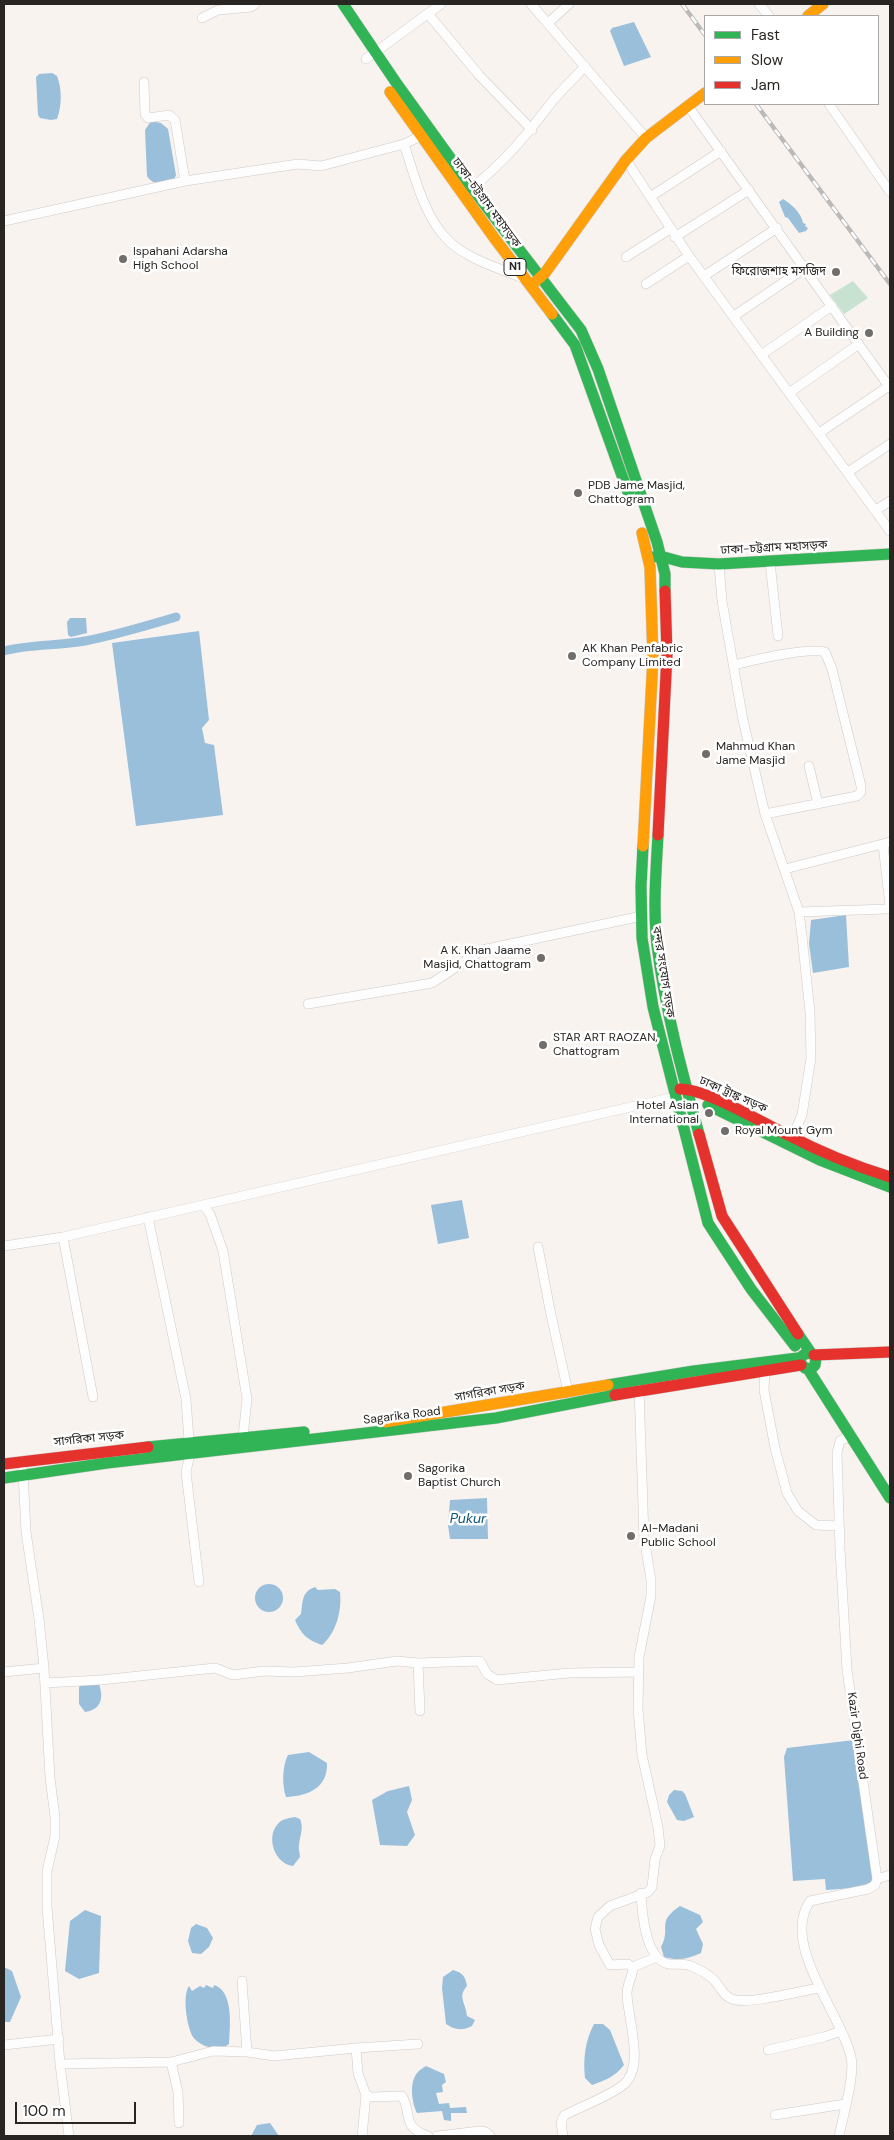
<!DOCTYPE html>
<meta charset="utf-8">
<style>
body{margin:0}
#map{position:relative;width:894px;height:2140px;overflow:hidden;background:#f8f3ef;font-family:"DM Sans",sans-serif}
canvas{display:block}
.frame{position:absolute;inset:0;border:5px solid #292523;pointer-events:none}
.legend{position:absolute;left:704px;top:15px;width:175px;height:90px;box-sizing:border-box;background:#fff;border:1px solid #a9a8a7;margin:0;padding:6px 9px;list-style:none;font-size:15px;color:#292523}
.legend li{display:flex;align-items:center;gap:10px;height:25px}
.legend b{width:25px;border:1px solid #a9a8a7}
.scale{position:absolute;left:15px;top:2102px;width:121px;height:22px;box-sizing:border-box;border:2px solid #292523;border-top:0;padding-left:6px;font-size:15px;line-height:18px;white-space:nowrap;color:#292523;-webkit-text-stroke:4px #fff;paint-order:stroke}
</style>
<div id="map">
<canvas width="894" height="2140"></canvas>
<div class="frame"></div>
<ul class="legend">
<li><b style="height:6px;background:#30b455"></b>Fast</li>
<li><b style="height:6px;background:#ff9f0a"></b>Slow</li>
<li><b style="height:6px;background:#e5322d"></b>Jam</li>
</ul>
<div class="scale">100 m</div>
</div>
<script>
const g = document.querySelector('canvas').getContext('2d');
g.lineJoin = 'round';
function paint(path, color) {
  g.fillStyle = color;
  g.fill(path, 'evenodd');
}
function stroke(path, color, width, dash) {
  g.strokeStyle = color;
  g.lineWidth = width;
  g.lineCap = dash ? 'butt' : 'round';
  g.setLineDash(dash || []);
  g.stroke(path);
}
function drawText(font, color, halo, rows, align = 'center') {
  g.font = font + ' "DM Sans","Noto Sans Bengali",sans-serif';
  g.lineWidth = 5;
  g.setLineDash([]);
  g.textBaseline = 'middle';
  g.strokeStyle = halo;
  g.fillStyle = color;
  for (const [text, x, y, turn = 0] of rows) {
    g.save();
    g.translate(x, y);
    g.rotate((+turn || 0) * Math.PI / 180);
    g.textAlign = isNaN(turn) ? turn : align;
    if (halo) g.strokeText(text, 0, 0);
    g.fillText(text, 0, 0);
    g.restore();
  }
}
paint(new Path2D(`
 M853,281L868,298L844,314L830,295Z`), '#c8e2d2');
paint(new Path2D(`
 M634,22L651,57L624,66L610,31L612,28Z
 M52,73L57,76C62,89 62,105 57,119L51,120L40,118L38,115L36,77L39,74Z
 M151,121L161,123L168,129L176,175L174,180C164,183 154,187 147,176L145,130Z
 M783,199C791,204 801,212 803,223L806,224L805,226L808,228L806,231L799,233L788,218L785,217L779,202Z
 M70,618H86L87,633L71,637L68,635L67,622Z
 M199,631L209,720L202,728L205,743L214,745L223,815L136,826L112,643Z
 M846,915L849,967L813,973L809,944L811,920Z
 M462,1200L469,1238L438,1244L431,1205Z
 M487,1498L488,1539H450L448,1525L450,1500Z
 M255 1598a14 14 0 1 1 28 0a14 14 0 1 1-28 0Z
 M315,1587L318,1590L335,1589L340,1592C342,1611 336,1633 322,1645C307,1640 301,1634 295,1620L301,1614C303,1602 301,1592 315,1587Z
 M99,1684C104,1698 101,1710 85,1712L79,1704V1687L81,1685Z
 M854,1740L875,1878L866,1887L826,1890L825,1879L793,1881L784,1757L787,1748Z
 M309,1752L327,1763C328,1788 308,1796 286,1797C282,1786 282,1766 288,1755Z
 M409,1786L412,1800L407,1812L415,1835L407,1846L380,1845L372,1800L388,1791Z
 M674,1790L682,1791L685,1794L694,1817L684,1821L677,1820L667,1802L669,1795Z
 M295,1817L300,1819C304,1828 300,1835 299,1845C298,1848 300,1853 300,1857L293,1866C275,1864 266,1838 277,1825C281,1819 289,1818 295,1817Z
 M680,1906L700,1915L703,1922L696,1929L703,1944L701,1953C688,1959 678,1961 664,1957L661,1947C672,1927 655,1923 680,1906Z
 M85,1910L101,1916L99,1973L79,1979L65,1971L70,1921Z
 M196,1924L207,1928L213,1938L209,1947L201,1954L192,1953L188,1941L191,1928Z
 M4,1967L12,1971L21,1997L10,2022H4Z
 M453,1970C463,1973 465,1976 467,1986C457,1997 466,2003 467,2016L475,2020L472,2026C462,2031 455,2030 446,2024L442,1988L443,1977Z
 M206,1985L213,1988L214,1985C234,1991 230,2027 229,2044C219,2052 200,2047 193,2037C187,2027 182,1996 189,1986L192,1991L200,1986L204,1988Z
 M594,2024H603L610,2030L624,2065C615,2077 605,2080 592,2085L585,2078C583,2059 585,2041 594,2024Z
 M426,2066L444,2074L446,2082L442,2085L443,2092L436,2093L439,2104L449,2103L450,2108L466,2107L467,2113H451V2121L444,2120L442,2111L417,2113C412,2103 409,2083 417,2073C419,2070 423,2068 426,2066Z
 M270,2123L279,2136H251L257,2125Z`), '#9abfdb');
stroke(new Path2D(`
 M4,651C30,644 58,646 85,641C116,635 146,626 176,617`), '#9abfdb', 9);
const street = new Path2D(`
 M531,4L646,138
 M759,4L769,16
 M429,15L479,75L532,130
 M202,18L218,10L251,7L255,4
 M548,23L569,4
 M366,59L441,4
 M144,82L145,114L148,118L169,115L175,120L185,181
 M829,104L890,192
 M688,106L890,388
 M404,144C414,174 424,216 446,238C464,258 496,267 520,277
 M626,160L689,256L890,531
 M472,188C506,160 525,137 551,103C561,90 574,79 585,66
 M650,197L721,151
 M4,221L185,181L298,164L321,166L404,144L421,136
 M675,237L749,190
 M626,257L670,229
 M704,276L777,228
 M646,284L689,256
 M734,316L805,268
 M761,355L832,306
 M789,393L859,344
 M819,433L889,386
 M848,472L890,444
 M876,510L890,501
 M770,562L778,636
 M719,564L722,601L743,720L765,814L799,912L802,936L810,1012L811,1058L802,1115L792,1137
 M734,665C753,660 808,647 825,652L832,669L861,786V792L857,796L765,814
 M809,766L818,804
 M785,869L890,842
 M799,912L887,909L890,905L883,845
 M308,1004L432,983L482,950L642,916
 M203,1205L210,1214L223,1251L247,1399L243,1437
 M148,1217L186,1399L190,1454L186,1472L199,1582
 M63,1237L93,1397
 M4,1246L63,1237L674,1097
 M538,1247L550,1310L568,1392
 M765,1366L764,1390L775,1448L787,1493L798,1511L816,1525L839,1526
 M23,1471L26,1532L39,1619L44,1668L50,1778L55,1817V1836L47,1871V1907L60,2064L69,2136
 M4,1672L44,1668
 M45,1683L101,1680L215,1668L233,1675L264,1671L294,1672L348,1668L397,1661L418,1663
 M420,1711L418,1663L480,1661L487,1674L497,1680L569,1673L638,1672
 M877,1879L890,1875
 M641,1893C642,1913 645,1958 668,1964C676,1965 684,1963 691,1966C698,1969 709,1975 714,1980C720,1986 723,1996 732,1999C748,2005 800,1991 819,1988
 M633,1967L628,1964L610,1965L599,1945L595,1929L598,1917L610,1906L648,1892L652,1887L655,1859L660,1846L658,1827L642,1755L638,1709L639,1657L651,1596V1580L644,1537L639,1388
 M633,1967L657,1957
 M242,1981L247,2052
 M4,2045L59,2039
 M356,2048L418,2044
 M768,2050L824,2037L841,2031
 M171,2062L178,2092L179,2123
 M60,2064L171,2062L213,2051L247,2052L274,2056L356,2048L358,2073L366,2095L371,2097L402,2096C413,2114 400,2126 428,2136
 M775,2115L845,2104
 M362,2136L366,2095
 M437,2136L480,2131L486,2132L490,2136
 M563,2136C562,2128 559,2121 565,2115C580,2107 612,2095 623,2085C646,2067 627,2017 627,1993C627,1984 633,1976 633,1967
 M839,2136C843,2116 855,2076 851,2057C842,2015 780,1944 810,1901L868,1889L875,1885L877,1879L847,1670L840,1549L837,1453L840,1441L851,1435`);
const fast = new Path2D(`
 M343,4L397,84L472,188L581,330L598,369L657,542L665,574V591
 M552,314L575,345L630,498
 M653,557L660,556L682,562L719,564L890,554
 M658,835C656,871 653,908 657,945C665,1009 682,1072 699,1134
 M643,846L641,886L642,938L653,1007L708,1223L751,1289L795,1346
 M708,1105L820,1160L890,1187
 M798,1334L811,1353L816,1357L815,1365L811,1369L805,1368L800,1363C801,1355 803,1354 811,1353
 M808,1369L890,1498
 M608,1385L694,1371L798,1358
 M148,1447L304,1432
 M4,1478L107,1463L496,1418L615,1395`);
const slow = new Path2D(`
 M808,16L823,4
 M390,92L495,239L552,314
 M534,283L545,273L626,160L646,138L705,93
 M642,533L650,567L653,658L643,846
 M385,1422L608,1385`);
const jam = new Path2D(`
 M658,835L667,654L665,591
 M680,1089C707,1089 764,1124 790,1136C822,1153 855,1166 890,1177
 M699,1134L722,1216L798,1334
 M814,1355L890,1352
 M615,1395L801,1365
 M4,1464L148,1447`);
stroke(street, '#cecac7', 10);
stroke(fast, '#cecac7', 12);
stroke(slow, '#cecac7', 12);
stroke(jam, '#cecac7', 12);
stroke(street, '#fefdfd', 9);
stroke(fast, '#30b455', 11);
stroke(slow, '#ff9f0a', 11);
stroke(jam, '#e5322d', 11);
const rail = new Path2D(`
 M682,4L705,35
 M756,104L890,284`);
stroke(rail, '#bcbab9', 4.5);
stroke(rail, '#fff', 2.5, [8]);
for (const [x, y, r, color] of [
 [123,259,5,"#716d6a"],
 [836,272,5,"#716d6a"],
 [869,333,5,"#716d6a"],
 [578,493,5,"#716d6a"],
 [572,656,5,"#716d6a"],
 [706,754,5,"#716d6a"],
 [541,958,5,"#716d6a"],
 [543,1045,5,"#716d6a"],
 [709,1113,5,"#716d6a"],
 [725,1131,5,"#716d6a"],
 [408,1476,5,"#716d6a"],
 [631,1536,5,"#716d6a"]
]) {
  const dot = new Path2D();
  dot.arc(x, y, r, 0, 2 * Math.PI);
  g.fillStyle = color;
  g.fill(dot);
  stroke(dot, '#fff', 2);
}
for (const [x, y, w] of [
 [515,267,22]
]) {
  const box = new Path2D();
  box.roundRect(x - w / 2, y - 8.5, w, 17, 4);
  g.fillStyle = '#fff';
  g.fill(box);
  stroke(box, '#292523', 1);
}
drawText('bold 11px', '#292523', null, [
 ["N1",515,267]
]);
drawText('12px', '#292523', '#fff', [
 ["ঢাকা-চট্টগ্রাম মহাসড়ক",486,203,54],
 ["ঢাকা-চট্টগ্রাম মহাসড়ক",774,548,-3],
 ["বন্দর সংযোগ সড়ক",663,972,81],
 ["ঢাকা ট্রাঙ্ক সড়ক",733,1095,24],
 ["সাগরিকা সড়ক",490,1392,-10],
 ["Sagarika Road",402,1416,-7],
 ["সাগরিকা সড়ক",89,1439,-6],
 ["Kazir Dighi Road",857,1736,82]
]);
drawText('12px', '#292523', '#fff', [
 ["Ispahani Adarsha",133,252],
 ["High School",133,266],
 ["ফিরোজশাহ মসজিদ",826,272,"right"],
 ["A Building",859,333,"right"],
 ["PDB Jame Masjid,",588,486],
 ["Chattogram",588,500],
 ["AK Khan Penfabric",582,649],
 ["Company Limited",582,663],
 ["Mahmud Khan",716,747],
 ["Jame Masjid",716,761],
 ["A K. Khan Jaame",531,951,"right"],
 ["Masjid, Chattogram",531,965,"right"],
 ["STAR ART RAOZAN,",553,1038],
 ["Chattogram",553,1052],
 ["Hotel Asian",699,1106,"right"],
 ["International",699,1120,"right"],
 ["Royal Mount Gym",735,1131],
 ["Sagorika",418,1469],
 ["Baptist Church",418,1483],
 ["Al-Madani",641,1529],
 ["Public School",641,1543]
], 'left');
drawText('italic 14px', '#11547c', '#fff', [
 ["Pukur",468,1519]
]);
</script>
